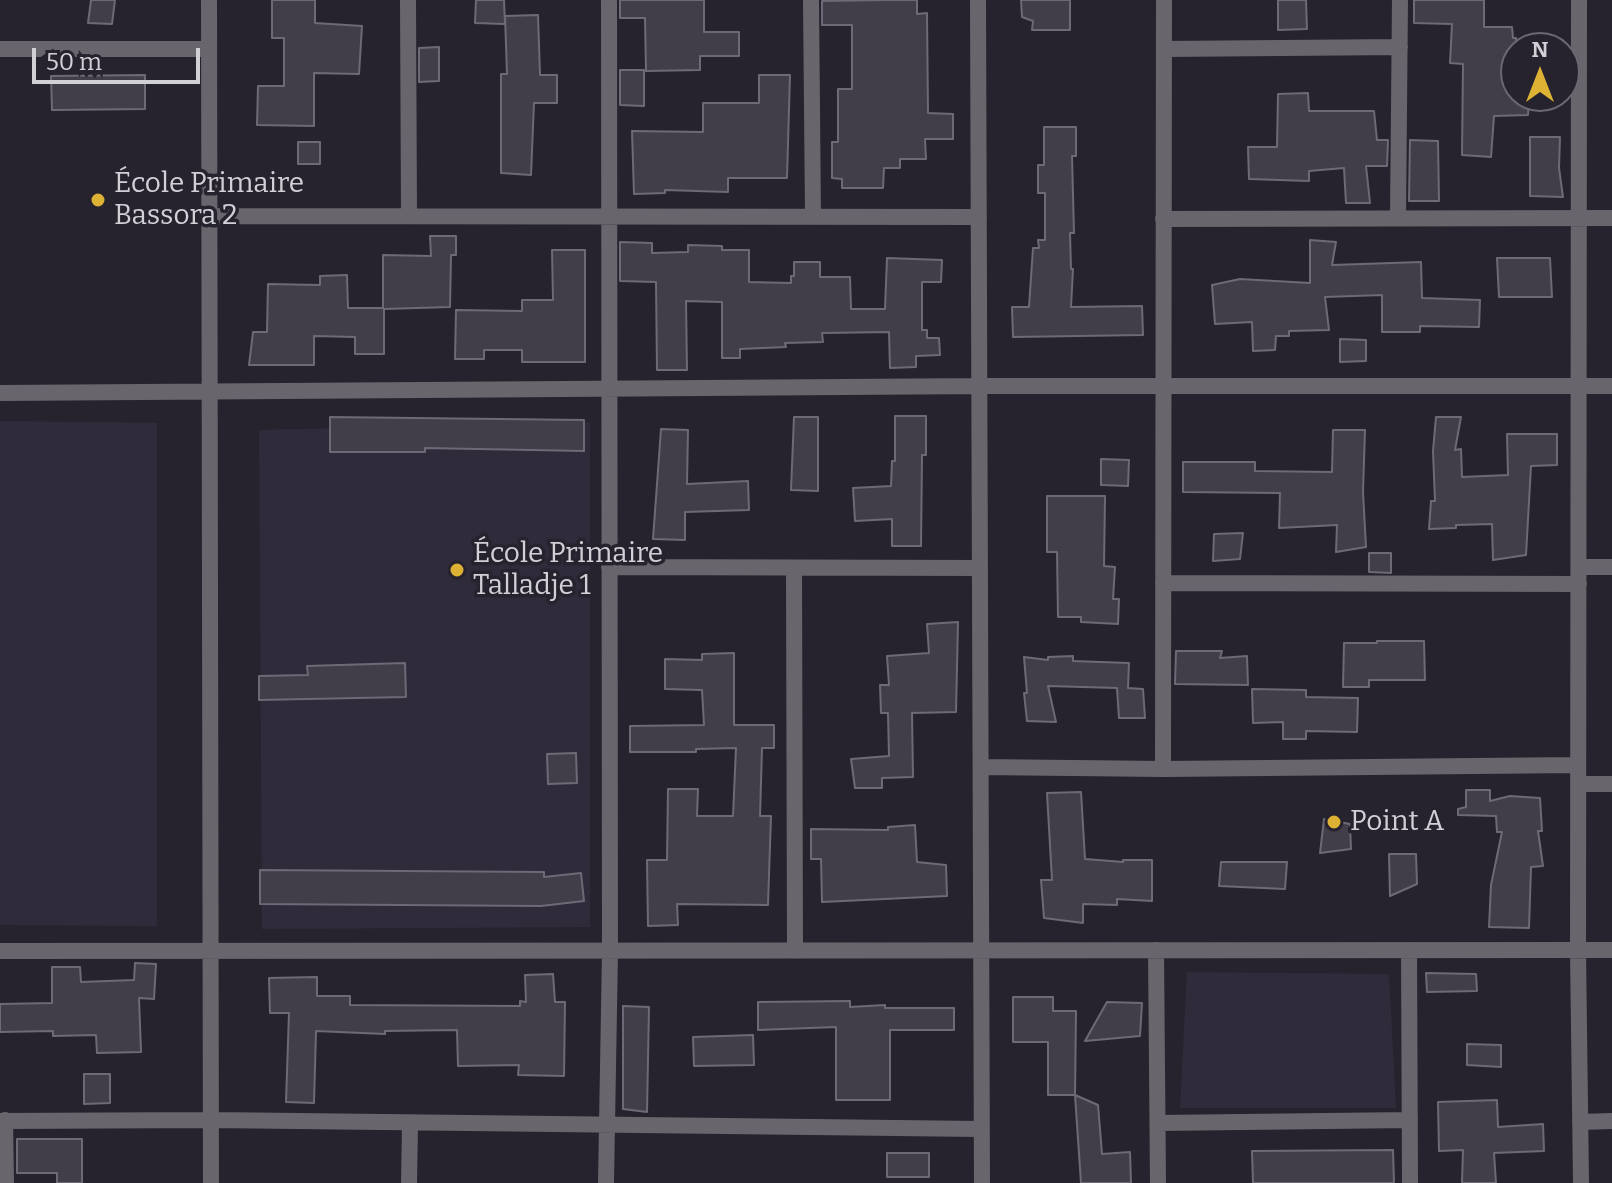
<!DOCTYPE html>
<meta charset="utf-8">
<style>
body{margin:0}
#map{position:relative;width:1612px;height:1183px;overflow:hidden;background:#27232e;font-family:Bitter,serif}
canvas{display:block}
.north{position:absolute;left:1500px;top:32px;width:80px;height:80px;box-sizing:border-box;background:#27232e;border:2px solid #6b6872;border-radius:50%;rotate:0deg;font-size:22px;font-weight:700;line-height:32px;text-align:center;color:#d2d0d7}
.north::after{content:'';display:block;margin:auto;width:28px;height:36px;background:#ddb133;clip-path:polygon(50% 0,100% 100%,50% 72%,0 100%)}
.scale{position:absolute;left:32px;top:48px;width:168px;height:36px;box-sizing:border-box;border:4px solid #d2d0d7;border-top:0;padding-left:10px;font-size:24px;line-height:28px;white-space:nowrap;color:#d2d0d7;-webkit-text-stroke:6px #27232e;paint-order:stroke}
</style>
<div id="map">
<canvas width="1612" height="1183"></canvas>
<div class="north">N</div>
<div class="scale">50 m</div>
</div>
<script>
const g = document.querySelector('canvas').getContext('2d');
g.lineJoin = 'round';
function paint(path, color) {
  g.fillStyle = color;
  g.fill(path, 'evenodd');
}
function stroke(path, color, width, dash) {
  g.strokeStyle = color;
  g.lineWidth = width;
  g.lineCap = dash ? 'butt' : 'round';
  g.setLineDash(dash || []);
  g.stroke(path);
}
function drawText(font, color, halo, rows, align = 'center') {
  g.font = font + ' Bitter,serif';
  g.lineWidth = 7;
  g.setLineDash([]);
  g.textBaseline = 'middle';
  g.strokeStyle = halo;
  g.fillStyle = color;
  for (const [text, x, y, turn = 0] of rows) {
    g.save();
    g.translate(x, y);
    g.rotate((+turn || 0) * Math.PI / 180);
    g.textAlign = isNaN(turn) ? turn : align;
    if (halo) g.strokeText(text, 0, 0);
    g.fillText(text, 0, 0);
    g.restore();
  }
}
paint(new Path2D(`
 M0,421L157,423V926L0,925Z
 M590,422V927L262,929L259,430Z
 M1187,972L1389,974L1396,1108H1180Z`), '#302b3b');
const building = new Path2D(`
 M91,0H115L112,24L88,23Z
 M272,0H315V23L362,26L359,74L314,73V126L257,125L258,86H284V38H272Z
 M476,0H504L505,24L475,23Z
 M620,0H704V32H739V56H700V70L646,71L645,18H620Z
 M889,0H917V14L927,13L928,113L953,114V139H925L926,159H900V168H884L883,188H842V179L832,178V142H838V89H852V25H822V1Z
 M1021,0H1070V30H1032L1033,21L1022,17Z
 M1278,0H1306L1307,29L1278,30Z
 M1414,0H1484V27H1512L1513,38H1516V96H1529L1528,115L1494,116L1491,157L1462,155L1463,64L1450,63L1452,24L1414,23Z
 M538,15L540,75H557V103H534L531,175L501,173V74H507L505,16Z
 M439,47V81L419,82V48Z
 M620,70H644V106L620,105Z
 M145,75V109L52,110L51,76Z
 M759,75H790L787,178H728V192L665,190V193L634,194L632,131L703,132V103H759Z
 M1308,93L1309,111H1374L1377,140H1388L1387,166H1366L1370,203H1346L1344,168L1309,171V181L1249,179L1248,147H1277L1278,94Z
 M1044,127H1076V156H1072L1074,233H1070L1071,269H1073L1071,307L1142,306L1143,335L1013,337L1012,307H1029L1033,248H1039L1038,240H1045V193H1038V165H1044Z
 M1530,137H1560L1559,168L1563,197L1530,196Z
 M1410,140L1438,141L1439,201H1409Z
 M298,142H320V164H298Z
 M430,236H456V255H451L450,307L384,309V354H355V337L314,336V365H249L253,332H267L268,284L320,285V276L347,275L348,308H383V255L431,256Z
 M1310,240L1336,242L1332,265L1421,262L1422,298L1480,300L1479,327L1420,326V332H1382V295L1325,297L1329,330L1289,331V336H1276L1275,350L1253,351L1252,322L1215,324L1212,285L1240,279L1310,283Z
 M620,242L652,243V253L688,252V245L722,246V250H749V282L791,283V276H794V262H820V277H850L851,309H885L887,258L942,260L941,282H922V330H927V338H939L940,355L916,356V367L890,368L889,332L822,333L823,342L785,343L786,347L740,349V358H722V302L686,301L687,370H657L656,282L620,281Z
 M552,250H585V362H522V350H484V359H455L456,310L522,311V300H553Z
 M1497,258H1550L1552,297H1499Z
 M1340,339L1366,340V361L1340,362Z
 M895,416H926V455H922L921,546H892V519L855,521L853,488L891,486L892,461H895Z
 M330,417L584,420V451L425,448V452H330Z
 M794,417H818V491L791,490Z
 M1436,417H1461L1455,450L1461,449L1462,477L1508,475L1507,434H1557V465L1531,466L1526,555L1493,560L1492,524L1456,525V528L1429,529L1431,501H1435L1433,451Z
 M661,429L688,430L687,484L748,481L749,510L685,512V540L653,539Z
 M1333,430H1365L1363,492L1366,547L1336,552L1337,525L1279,528L1280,493L1183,492V462H1255V471L1332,472Z
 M1101,459L1129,460L1128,486L1101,485Z
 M1047,496H1105L1104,566L1115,567L1113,599H1119L1118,624L1081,622V617H1058L1057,552H1047Z
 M1243,533L1240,559L1213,561L1214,534Z
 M1369,553H1391V573L1369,572Z
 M958,622L956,712L912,713L913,777L882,778V788H855L851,759L889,756L888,713H881L880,685H889L887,656L929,653L927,624Z
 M1377,641H1424L1425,680H1369V687H1343L1344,643H1377Z
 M1176,651H1222L1220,658L1247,656L1248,685L1175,684Z
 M734,653V725H774V748H762L760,816H771L768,905L677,904L678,925L648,926L647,860H667L668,789H698L697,816H733L736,748L696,749V752H630V726L704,725L702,690L665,689V659L702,660V654Z
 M1073,656V661L1129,663L1128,688L1143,689L1145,718H1119L1117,688L1048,686L1056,722L1027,721L1024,693H1027L1024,657L1048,660V657Z
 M405,663L406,697L259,700V676L308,675L307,666Z
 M1252,689L1306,690V697L1358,698L1357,732L1306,731V739H1283V722L1253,723Z
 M576,753L577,783L548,784L547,754Z
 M1466,790H1490V801L1510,796L1540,798L1542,831H1538L1543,866L1531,867L1529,928L1489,927L1491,885L1502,832H1497L1496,816L1458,815V809L1466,807Z
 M1081,792L1085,859L1123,862V860H1152V901L1117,899V905L1083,904V923L1044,918L1041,880H1052L1047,793Z
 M1324,819L1350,824L1351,849L1320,853Z
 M915,825L917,862L946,865L947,896L822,902L821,859H811V829L888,830V827Z
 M1389,854H1416L1417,884L1390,896Z
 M1221,862H1287L1285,889L1219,886Z
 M260,870L544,872V877L581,873L584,901L541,906L260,904Z
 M135,963L156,964L154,999L139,998L141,1052L97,1053L96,1035L53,1036V1031L0,1032V1004L52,1003V967H80L81,982L134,980Z
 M1426,973L1476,974L1477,991L1427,992Z
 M553,974L555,1002H565L564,1076L518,1075L519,1065L458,1066L457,1030L385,1031V1034L316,1031L314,1103L286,1102L289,1013H270L269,978L317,977V996H350V1005L520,1006V1001L526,1002L525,975Z
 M1013,997H1053V1011H1076L1075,1095H1048V1042H1013Z
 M850,1001V1007L885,1005V1008H954V1030H890V1100H836V1027L758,1030V1002Z
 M1107,1002L1142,1003L1140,1036L1085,1041Z
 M623,1006L649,1007L647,1112L623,1109Z
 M753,1035L754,1065L694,1066L693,1037Z
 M1467,1044L1501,1045V1067L1467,1065Z
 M84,1074H110V1103L84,1104Z
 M1075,1095L1098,1105L1102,1154L1130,1152L1131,1183H1081Z
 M1497,1100L1498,1127L1543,1124L1544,1151L1494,1153L1496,1183H1462L1463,1150L1439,1151L1438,1102Z
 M17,1139H82V1183H57V1173H17Z
 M1393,1150L1394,1183H1253L1252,1151Z
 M887,1153H929V1177H887Z`);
paint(building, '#413e49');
stroke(building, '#6d6976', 2);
stroke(new Path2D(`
 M209,0L211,1183
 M408,0L409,216
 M811,0L813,217
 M978,0L982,1183
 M1579,0L1578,950L1581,1183
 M0,49H209
 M1164,49L1400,47
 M210,216L979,217
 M1398,218L1400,0
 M1163,219L1612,218
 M0,393L985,386H1612
 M609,567L980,568
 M1579,567H1612
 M794,568L795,951
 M1163,583L1579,584
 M981,767L1163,769L1578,765
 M1163,769L1164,0
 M1579,784H1612
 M1156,950L1158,1183
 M1409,950L1410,1183
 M0,951L1612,950
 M5,1120L6,1183
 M0,1121L212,1120L981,1129
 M1580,1122L1612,1121
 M1158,1123L1410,1120
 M409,1183L410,1124
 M606,1183L610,951L609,0`), '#68666c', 16);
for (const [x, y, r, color] of [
 [98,200,8,"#ddb133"],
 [457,570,8,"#ddb133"],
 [1334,822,8,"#ddb133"]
]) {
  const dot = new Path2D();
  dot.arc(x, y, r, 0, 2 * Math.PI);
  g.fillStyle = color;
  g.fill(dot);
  stroke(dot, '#27232e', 3);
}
drawText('28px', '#d2d0d7', '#27232e', [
 ["École Primaire",114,184],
 ["Bassora 2",114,216],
 ["École Primaire",473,554],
 ["Talladje 1",473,586],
 ["Point A",1350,822]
], 'left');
</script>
